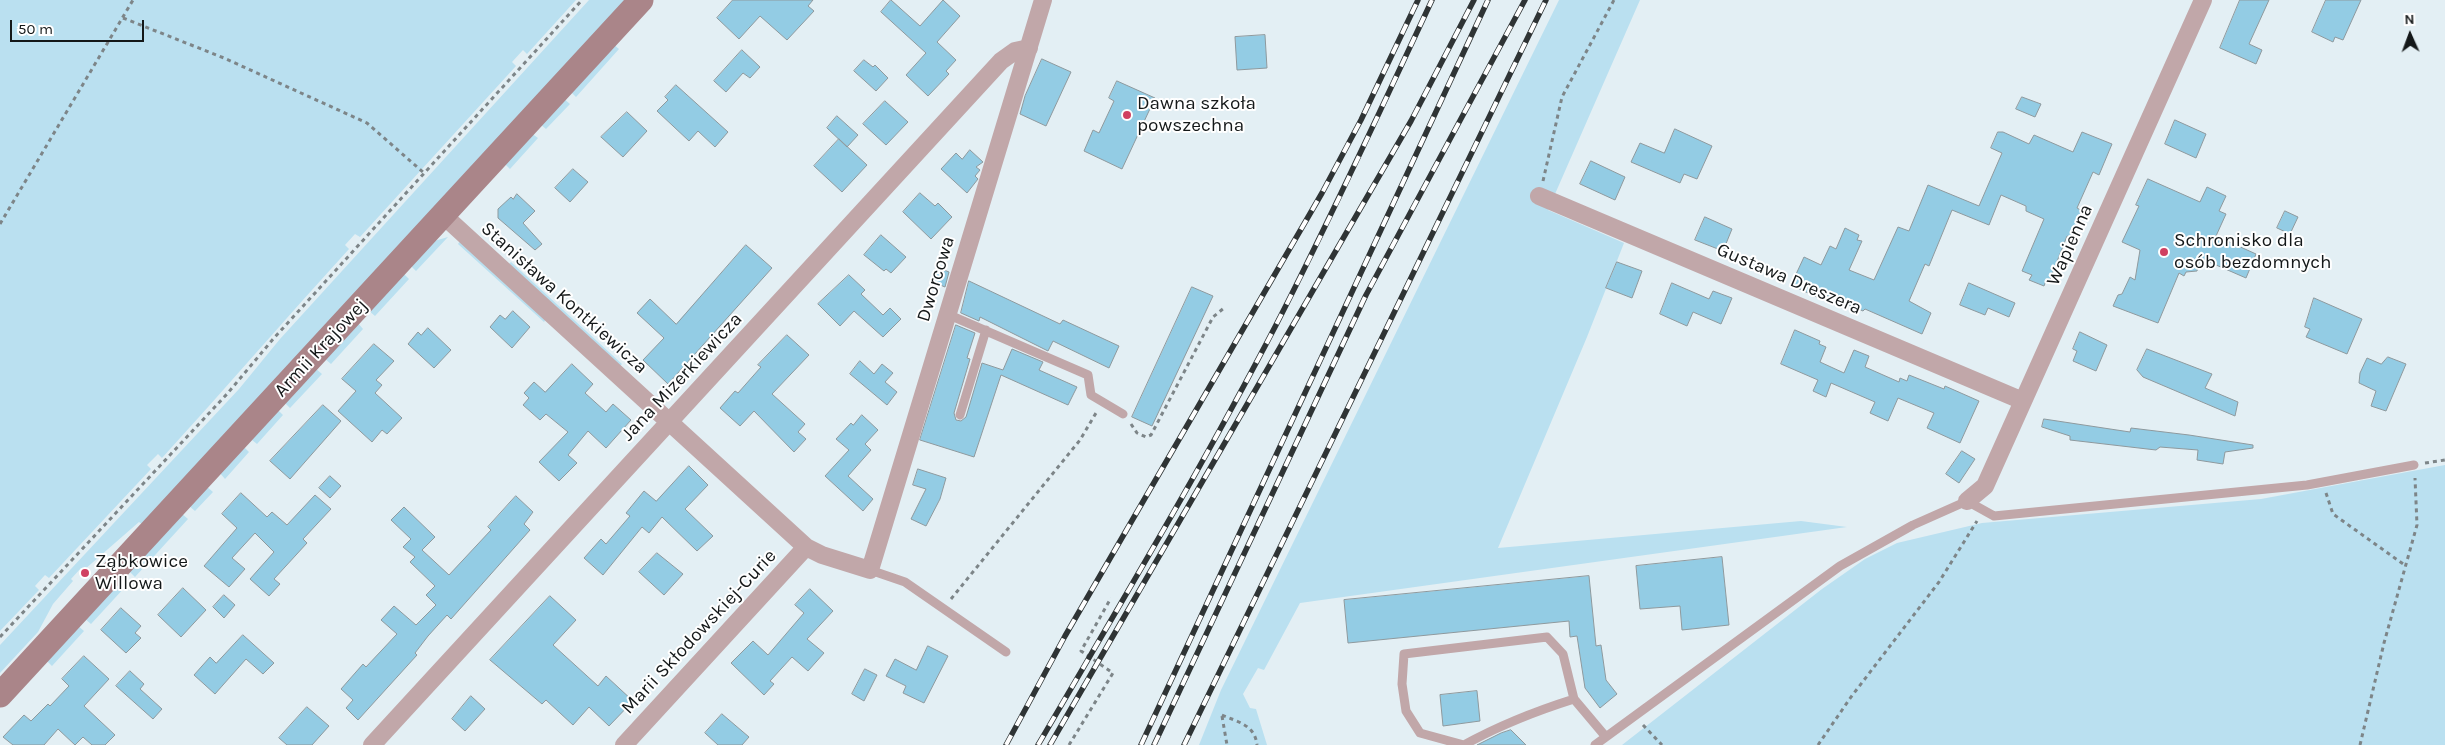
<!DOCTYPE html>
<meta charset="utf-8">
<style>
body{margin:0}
#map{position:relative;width:2445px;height:745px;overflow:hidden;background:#e3eff4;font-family:Karla,sans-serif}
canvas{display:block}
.north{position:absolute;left:2385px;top:10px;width:50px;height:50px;-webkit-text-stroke:4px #fff;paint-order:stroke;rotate:358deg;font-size:14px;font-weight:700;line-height:20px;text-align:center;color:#141819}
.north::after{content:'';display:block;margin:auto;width:18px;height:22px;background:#141819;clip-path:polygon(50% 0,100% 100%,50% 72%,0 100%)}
.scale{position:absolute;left:10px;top:20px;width:134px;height:22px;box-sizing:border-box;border:2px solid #141819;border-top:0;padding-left:6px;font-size:15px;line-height:18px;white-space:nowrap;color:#141819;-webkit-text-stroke:4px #fff;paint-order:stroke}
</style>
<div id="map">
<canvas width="2445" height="745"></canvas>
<div class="north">N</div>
<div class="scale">50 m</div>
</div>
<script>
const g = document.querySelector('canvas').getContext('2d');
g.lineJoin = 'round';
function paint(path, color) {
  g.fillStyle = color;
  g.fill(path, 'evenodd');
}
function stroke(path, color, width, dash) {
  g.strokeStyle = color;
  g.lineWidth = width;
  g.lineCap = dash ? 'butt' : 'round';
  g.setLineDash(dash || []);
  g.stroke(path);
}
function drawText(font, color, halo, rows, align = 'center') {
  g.font = font + ' Karla,sans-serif';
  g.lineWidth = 4;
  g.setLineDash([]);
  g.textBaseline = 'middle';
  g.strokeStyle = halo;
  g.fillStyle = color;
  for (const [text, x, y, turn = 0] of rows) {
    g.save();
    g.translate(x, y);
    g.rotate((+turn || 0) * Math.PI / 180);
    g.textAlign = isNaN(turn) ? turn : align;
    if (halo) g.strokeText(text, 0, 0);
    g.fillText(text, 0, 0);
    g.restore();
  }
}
paint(new Path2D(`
 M0,0H576L527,54L523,50L512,62L516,66L360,237L355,234L345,245L349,249C286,318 225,389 162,458L158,454L147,465L151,469L49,578L45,575L35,586L39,590L0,631Z
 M589,0H628L143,525L139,522L84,570L81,568L71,579L73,581L53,604L38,632L0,673V645L239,389L280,339Z
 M1559,0H1640L1548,210L1624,243L1587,337L1498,548L1801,521L1847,527L1300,603L1264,670L1258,668L1243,694L1250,708L1256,709L1267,745H1199L1221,690Z
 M613,44L619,49L576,97L570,91Z
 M563,98L570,104L546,129L540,124Z
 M531,133L538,138L510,169L504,163Z
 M448,237L416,271L410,265L434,241Z
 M460,241L546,319L544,322L458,244Z
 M511,262L622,364L620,366L509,264Z
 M403,273L409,279L375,316L368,310Z
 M357,322L363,329L331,364L324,358Z
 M315,368L322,374L290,408L284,402Z
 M277,409L283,415L257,444L252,440Z
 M243,446L249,452L225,479L219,472Z
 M2445,465V745H1622L1822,589L1865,559L1897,543L1982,523L2261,499Z
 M206,486L213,492L195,511L188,505Z
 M181,513L188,519L135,577L128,570Z
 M119,580L126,586L91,624L84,618Z
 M77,625L84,631L52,666L46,660Z`), '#bae0f0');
const building = new Path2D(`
 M733,0H813L808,6L814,11L787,40L760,16L739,39L717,18Z
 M891,0L920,26L943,0L960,16L937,42L956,60L946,71L949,74L928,96L906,75L926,53L881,12Z
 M2240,0H2269L2249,44L2262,50L2256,64L2220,48Z
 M2326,0H2361L2343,40L2335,37L2333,42L2312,32Z
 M1265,35L1267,68L1237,70L1235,37Z
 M742,50L760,67L750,78L743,73L726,92L714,81Z
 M1042,59L1071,72L1046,126L1020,114L1025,96Z
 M864,60L873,67L875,65L888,78L876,91L854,71Z
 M1117,81L1155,98L1122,169L1084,151L1093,130L1099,133L1114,101L1109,98Z
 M676,85L728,132L715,147L698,131L689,141L657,111L668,100L665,97Z
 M2022,97L2041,104L2035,117L2016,109Z
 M885,101L908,122L886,145L863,124Z
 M627,112L647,131L623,157L601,137Z
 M837,116L858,135L847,147L827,128Z
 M2175,120L2206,134L2196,158L2165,144Z
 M1675,129L1712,146L1697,179L1684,174L1680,183L1631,162L1640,143L1664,153Z
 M1998,132H2003L2029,144L2034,135L2073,152L2082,132L2112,144L2099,175L2093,172L2077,208L2084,212L2072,238L2067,236L2049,282L2046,281L2044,286L2029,280L2032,275L2022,271L2044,219L2026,211V206L2001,195L1989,225L1952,210L1929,266L1925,264L1909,301L1931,313L1922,334L1865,309L1863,311L1823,294L1821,299L1791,285L1804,257L1821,265L1830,246L1836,249L1845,228L1859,235L1857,240L1862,241L1849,270L1874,280L1898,227L1909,231L1928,185L1979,206L2002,153L1991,148Z
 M839,139L867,165L842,192L814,166Z
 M970,150L983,162L976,167L980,170L975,176L978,179L967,193L941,169L956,153L962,159Z
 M1591,161L1625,177L1615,200L1580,184Z
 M573,169L588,182L570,202L555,188Z
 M2148,179L2200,202L2207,187L2226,196L2219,211L2226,214L2216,236L2256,254L2246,278L2200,258L2197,271L2186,272L2184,276L2179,273L2158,323L2113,306L2118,295L2122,294L2130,277L2135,280L2140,250L2122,242L2139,206L2136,205Z
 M920,193L935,206L938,203L952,217L931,239L903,212Z
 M517,194L535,211L523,223L542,244L535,250L498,218V209L511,197L513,199Z
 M2285,211L2298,217L2290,234L2277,228Z
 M1705,217L1732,229L1723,251L1695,240Z
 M881,235L906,257L891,273L886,269L884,271L864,255Z
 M746,245L772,268L668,384L643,360L664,338L637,313L650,299L676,324Z
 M1617,262L1642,271L1632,298L1606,288Z
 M939,268L949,272L945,287L933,282Z
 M849,275L865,290L861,294L883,315L890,308L901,319L883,337L854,311L840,326L818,304Z
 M969,281L1060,324L1063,320L1119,346L1109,368L1053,341L1048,351L980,317L979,321L961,313Z
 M1672,283L1709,299L1713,291L1732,298L1721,324L1693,312L1687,326L1660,314Z
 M1969,283L2015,303L2009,317L1988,308L1985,315L1960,305Z
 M1192,287L1213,296L1152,426L1132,417Z
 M2314,298L2362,319L2347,354L2306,337L2310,329L2305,327Z
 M513,311L530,327L512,348L490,327L500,315L505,319Z
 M956,325L975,333L967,358L970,359L954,413L956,420L961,421L966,417L982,363L1003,370L1012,349L1043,362L1039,370L1077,387L1068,405L1001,375L974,457L920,440Z
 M428,328L451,350L434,368L408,344L418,332L421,335Z
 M1795,330L1820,341L1819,344L1826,347L1820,362L1844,373L1854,350L1869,356L1865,367L1899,382L1900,378L1907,381L1909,375L1944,389L1945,386L1979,401L1960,443L1927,428L1934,413L1898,398L1888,421L1870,413L1875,402L1831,383L1826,397L1813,391L1818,380L1781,364Z
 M2080,332L2107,345L2096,371L2073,361L2077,351L2073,349Z
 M787,335L809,355L772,394L805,424L798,432L806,439L794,452L754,411L740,426L720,408L735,391L738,393L761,367L758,365Z
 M374,344L394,361L376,380L382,385L375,393L402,418L387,434L382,430L372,442L338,411L356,391L342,379Z
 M2147,349L2212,374L2205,388L2238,402L2235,416L2143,377L2137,370Z
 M2388,357L2406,364L2386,411L2371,406L2376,391L2359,383L2360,373L2367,358L2381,364Z
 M860,361L874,374L882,364L893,373L885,382L897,392L887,405L850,374Z
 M572,364L593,384L585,393L606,412L613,404L631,420L606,448L588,431L568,455L577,463L559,481L539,462L568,432L546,414L540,420L523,405L529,398L524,393L534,382L545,392Z
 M323,405L341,421L290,479L270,461Z
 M862,415L878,430L865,444L871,450L848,476L873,499L863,511L825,476L849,450L836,439L851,423L853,425Z
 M2044,419L2130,432L2131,428L2189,435L2253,445V448L2225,452L2223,464L2197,460L2198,450L2160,447L2156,450L2070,440V436L2042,427Z
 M1962,451L1975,459L1959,483L1946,474Z
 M689,466L708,485L685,509L713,536L697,551L662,517L649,533L642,527L603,575L584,558L601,539L606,544L630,516L626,513L644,491L656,501Z
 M918,469L946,478L940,499L926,526L911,519L926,489L913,485Z
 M330,476L341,486L330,498L319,488Z
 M241,493L267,517L272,512L287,525L315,495L331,509L303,539L307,543L274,579L280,584L269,596L250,579L274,552L255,533L232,558L245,569L229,587L204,566L237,528L222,514Z
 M516,496L533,512L524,524L530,530L451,619L447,615L428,636L415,653L417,655L358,720L346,708L353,700L341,689L363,664L366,667L397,634L381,620L394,606L416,625L436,605L426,595L435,586L410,562L415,557L403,547L411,539L391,520L404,507L435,537L422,550L449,575L491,530L488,527Z
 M657,553L683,574L664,595L639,572Z
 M1722,557L1729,625L1682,630L1680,606L1640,609L1636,566Z
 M1589,576L1596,646L1601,645L1606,680L1617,694L1600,708L1585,688L1577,636L1570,637L1569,621L1348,643L1344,600Z
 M183,588L206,610L181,637L158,615Z
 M810,589L833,611L807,639L824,653L808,671L792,657L770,681L774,684L764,695L731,663L753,641L768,655L804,613L795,605Z
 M224,595L235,605L224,618L213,607Z
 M550,596L576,620L553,645L598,686L606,676L633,701L609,726L589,707L573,725L546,700L542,704L490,660Z
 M121,608L141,626L135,633L141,638L126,653L101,630Z
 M243,635L274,663L263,674L246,659L215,694L194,675L210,657L216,663Z
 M928,646L948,656L924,703L903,693L906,686L886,676L895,659L916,670Z
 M84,656L109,679L84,706L115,735L105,745H92L83,737L75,745L58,729L44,745H13L3,737L24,715L31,721L48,704L50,706L69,686L62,679Z
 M865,669L877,675L864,701L852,694Z
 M130,671L144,684L140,689L162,709L153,719L116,686Z
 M1477,691L1480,721L1443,726L1440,695Z
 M471,696L485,709L465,731L452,719Z
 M307,707L329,726L312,745H287L279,738Z
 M722,714L749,737L742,745H718L705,733Z
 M1511,730L1526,745H1477L1501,733Z`);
paint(building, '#93cce4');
stroke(building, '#8e999d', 1);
stroke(new Path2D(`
 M123,18L224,58L367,123L424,173
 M1543,181L1562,97L1614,0
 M0,224L133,0
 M1131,424L1137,433L1146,437L1151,435L1213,317L1224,308
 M2425,463L2445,460
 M2326,493L2333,514L2406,566
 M951,599L1080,440L1096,413
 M0,637L227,394L274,338L582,0
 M1222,715C1238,722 1255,725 1257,745
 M1222,716L1227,745
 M1643,725L1662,745
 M1069,745L1113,673L1081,651L1111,598
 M1818,745L1851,697L1939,582L1977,521
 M2360,745L2384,643L2417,525L2415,478`), '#7d8588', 3, [4, 4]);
stroke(new Path2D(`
 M947,314L1088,375L1091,395L1123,414
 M960,415L986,330
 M870,570L905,582L1006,652
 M1574,699C1536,711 1500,725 1464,745L1420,733L1406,711L1402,684L1404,654L1547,637L1563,654L1574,699L1606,737
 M1595,745L1840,566L1913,525L1967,501L1994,516L2307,485L2414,465`), '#c1a7a9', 9);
stroke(new Path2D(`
 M1539,196L2023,401
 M443,215L806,547L822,555L870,570L1043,0
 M1967,501L1985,486L2203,0
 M372,745L1001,61L1015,51L1029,48
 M624,745L806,547`), '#c1a7a9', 18);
stroke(new Path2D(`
 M0,695L641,0`), '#aa8589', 25);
const rail = new Path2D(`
 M1006,745L1065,636L1322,193L1361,120L1418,0
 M1038,745C1119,606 1202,468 1276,325C1331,218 1381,109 1432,0
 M1050,745L1411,121L1474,0
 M1141,745L1488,0
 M1154,745L1366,295L1525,0
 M1184,745L1546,0`);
stroke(rail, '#2f3435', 5.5);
stroke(rail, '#fff', 4, [11]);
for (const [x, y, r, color] of [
 [1127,115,5,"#d04061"],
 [2164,252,5,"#d04061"],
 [85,573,5,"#d04061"]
]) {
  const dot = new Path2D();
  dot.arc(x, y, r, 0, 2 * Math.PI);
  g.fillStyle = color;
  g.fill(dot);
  stroke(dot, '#fff', 2);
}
drawText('19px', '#141819', '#fff', [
 ["Dawna szkoła",1137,104],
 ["powszechna",1137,126],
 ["Schronisko dla",2174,241],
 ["osób bezdomnych",2174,263],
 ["Ząbkowice",95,562],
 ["Willowa",95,584]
], 'left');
drawText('19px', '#141819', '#fff', [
 ["Wapienna",2070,245,-66],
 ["Dworcowa",936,279,-73],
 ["Gustawa Dreszera",1789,279,23],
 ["Stanisława Kontkiewicza",564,298,42],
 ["Armii Krajowej",321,348,-47],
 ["Jana Mizerkiewicza",682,377,-47],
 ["Marii Skłodowskiej-Curie",699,632,-47]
]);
</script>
